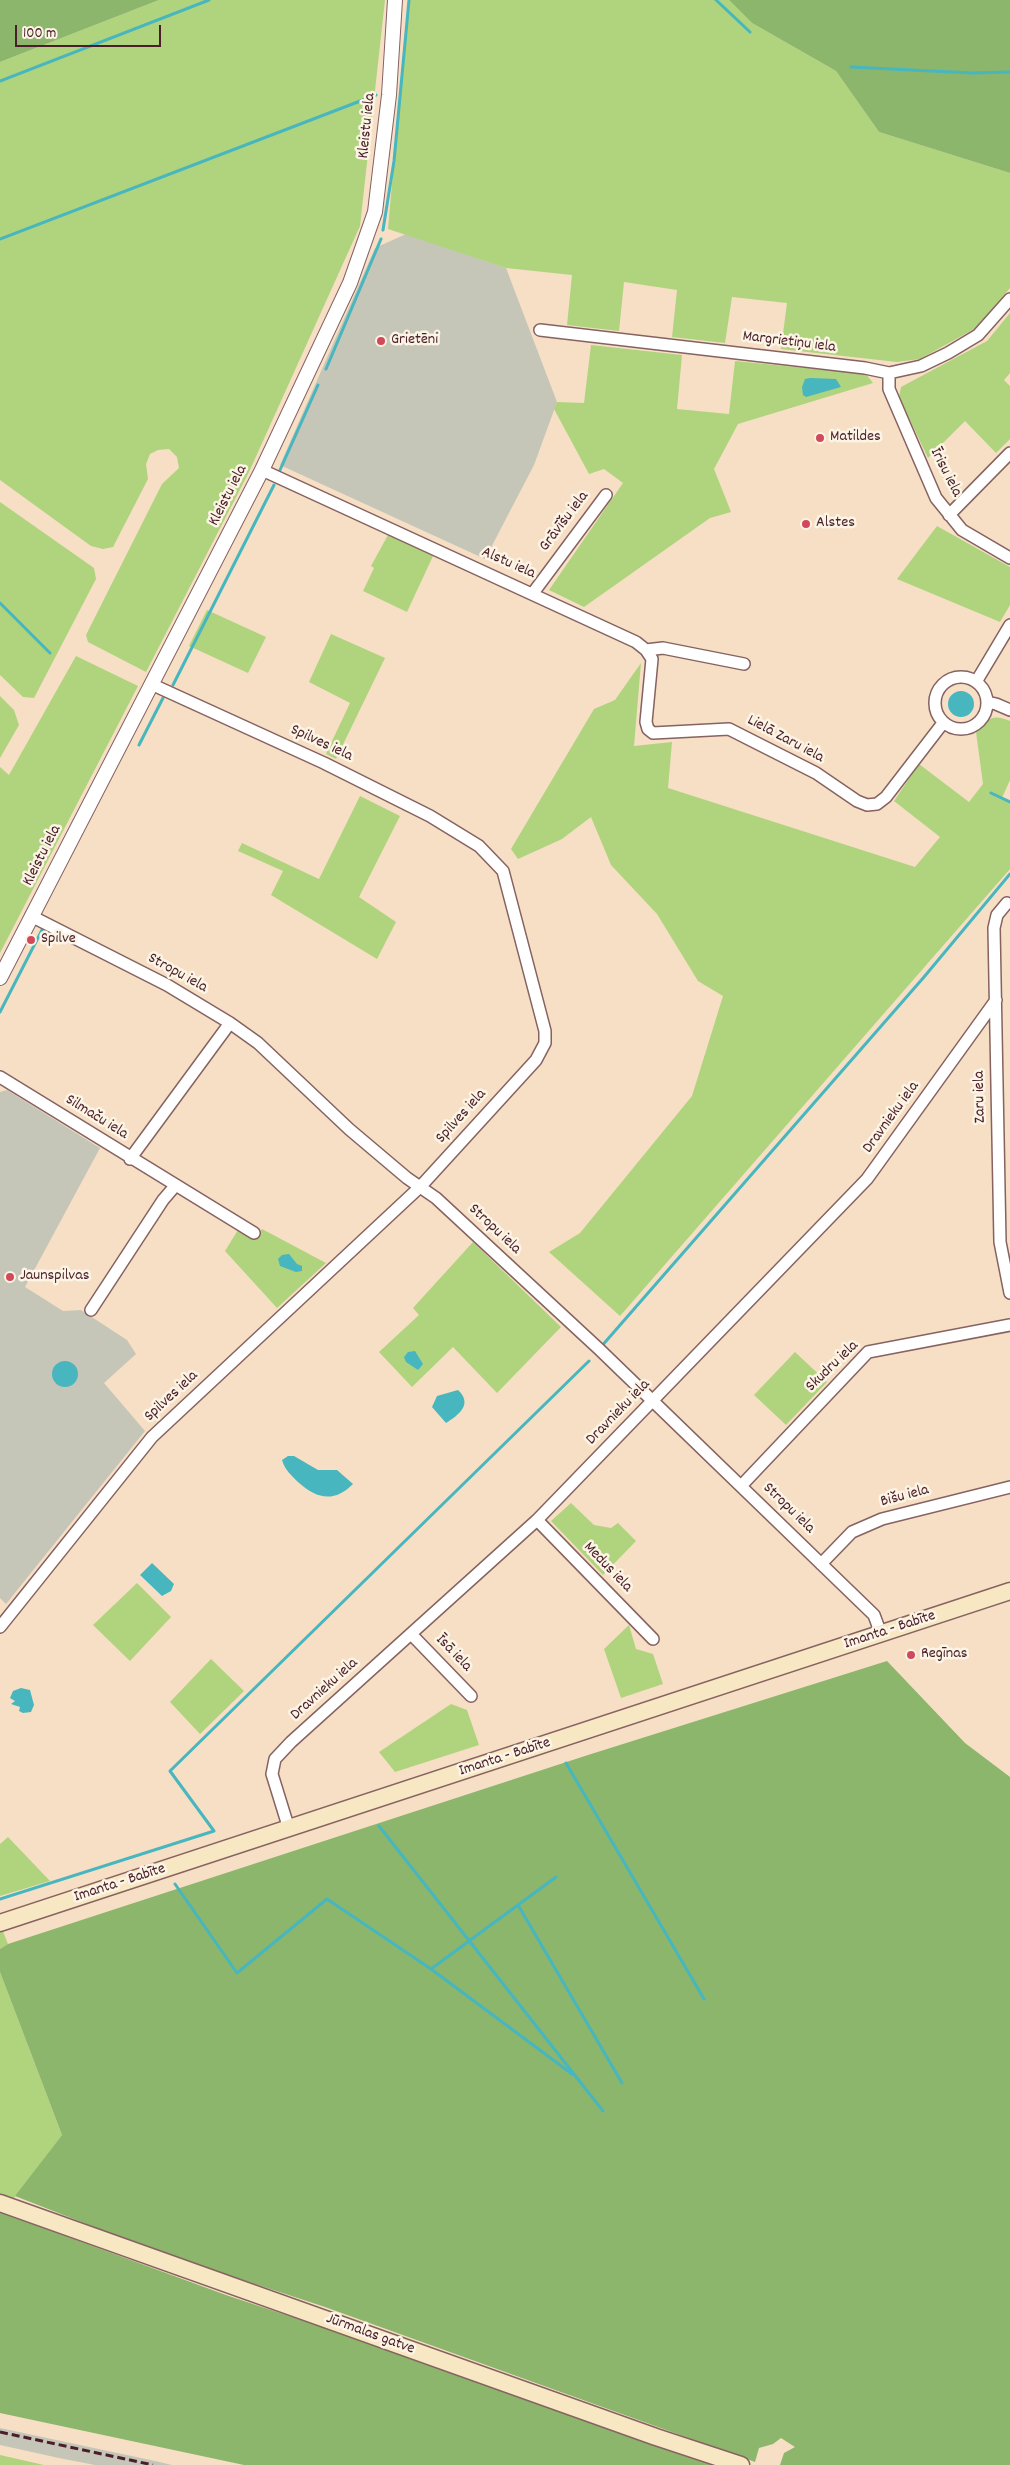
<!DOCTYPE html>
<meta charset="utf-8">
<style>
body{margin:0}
#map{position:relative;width:1010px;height:2465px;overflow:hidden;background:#f6dfc5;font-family:Dekko,sans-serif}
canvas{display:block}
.scale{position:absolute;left:15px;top:25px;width:146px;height:22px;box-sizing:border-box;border:2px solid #4a1f2b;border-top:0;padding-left:6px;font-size:15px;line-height:18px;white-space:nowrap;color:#4a1f2b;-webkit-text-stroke:4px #fcf5e5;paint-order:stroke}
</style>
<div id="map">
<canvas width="1010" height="2465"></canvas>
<div class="scale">100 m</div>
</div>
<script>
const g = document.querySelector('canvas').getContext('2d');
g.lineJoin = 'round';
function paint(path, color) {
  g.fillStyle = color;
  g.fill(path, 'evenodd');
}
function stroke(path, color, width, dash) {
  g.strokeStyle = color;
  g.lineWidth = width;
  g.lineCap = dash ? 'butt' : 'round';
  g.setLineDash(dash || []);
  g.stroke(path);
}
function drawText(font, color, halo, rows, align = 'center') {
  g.font = font + ' Dekko,sans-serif';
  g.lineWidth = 5;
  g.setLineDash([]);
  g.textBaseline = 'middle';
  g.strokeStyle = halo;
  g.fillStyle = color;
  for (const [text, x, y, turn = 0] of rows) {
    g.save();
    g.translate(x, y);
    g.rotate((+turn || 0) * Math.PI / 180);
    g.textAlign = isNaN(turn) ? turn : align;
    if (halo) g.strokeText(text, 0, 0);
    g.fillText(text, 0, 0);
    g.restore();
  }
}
paint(new Path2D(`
 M406,234L506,268L557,402L534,465L485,559L280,465L375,248Z
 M7,1090L100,1148L25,1287L63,1311L81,1310L127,1340L136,1354L104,1383L145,1431L6,1604L0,1598V1092Z
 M0,2428L155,2461L172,2465H95L59,2458L0,2445Z`), '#c5c5b8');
paint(new Path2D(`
 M159,0H385L360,226L249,472L146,672L88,642L86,635L162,484L179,468L177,457L169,449L158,450L150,454L146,464L148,479L113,547L103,549L91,546L0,480V62Z
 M408,0H729L752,23L836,71L879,132L1010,173V288L976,328L920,359L897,362L781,349L787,303L732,297L725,343L672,337L677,290L624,282L619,331L567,325L572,275L506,268L388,229Z
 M1010,313V373L1004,380L1010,386V439L996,453L965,421L928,458L899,397L901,387L987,341Z
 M591,345L682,355L677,409L729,414L735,361L866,374L873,383L738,424L714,469L731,512L710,518L584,607L549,590L623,483L604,469L589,474L554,409L557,402L584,403Z
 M0,502L94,568L96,579L34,698L23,697L0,675Z
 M937,526L1010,567V605L1000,622L897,579Z
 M388,535L433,556L407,612L363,591L374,568L371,566Z
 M207,610L266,637L248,673L189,646Z
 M331,634L385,658L336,759L326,754L350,703L309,682Z
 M76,656L138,686L0,953V767L9,775Z
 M641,663L634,746L672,742L668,788L915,867L940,837L894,801L919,764L969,802L983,784L976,732C987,719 993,713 1010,721V780L1002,798L1010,803V869L620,1316L549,1252L580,1233L692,1096L723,996L698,981L657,914L611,865L591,817L562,839L518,859L511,849L594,709L615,700Z
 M0,696L14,710L19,725L0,758Z
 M360,796L400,816L359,897L396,922L377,959L271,895L283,871L238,851L242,843L319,879Z
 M262,1229L326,1263L277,1308L225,1251L238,1230L255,1240Z
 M473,1242L561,1327L497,1393L453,1347L412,1387L379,1352L419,1315L413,1308Z
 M795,1352L827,1382L786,1425L754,1395Z
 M571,1503L594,1525L611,1528L618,1523L636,1541L603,1575L551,1521Z
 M137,1583L171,1617L130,1661L93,1625Z
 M629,1625L636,1649L653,1654L663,1684L621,1698L604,1649Z
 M211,1659L244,1691L200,1734L170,1702Z
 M451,1704L467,1710L479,1745L395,1772L379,1752Z
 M8,1837L50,1881L0,1896V1844Z
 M2,1929L8,1944L0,1949V1930Z
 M0,1972L62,2135L11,2202L0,2198Z
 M0,2455L44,2465H0Z`), '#afd47d');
paint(new Path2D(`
 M0,0H159L0,62Z
 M729,0H1010V173L879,132L836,71L752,23Z
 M887,1661L965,1743L1010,1777V2465H780L784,2453L795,2447L781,2438L773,2444L759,2448L755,2462L325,2307L158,2252L15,2196L62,2135L0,1972V1949L8,1944L588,1755Z
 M0,2212L226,2295L421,2360L719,2465H244L0,2413Z`), '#8bb66c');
paint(new Path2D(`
 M810,378L836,379L841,387L806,397L803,395L802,387L805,379Z
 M948 704a13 13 0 1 1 26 0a13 13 0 1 1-26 0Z
 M289,1254L297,1264L302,1266V1271L296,1272L280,1266L278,1259L282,1255Z
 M415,1351L423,1364L418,1370L406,1362L404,1357L408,1352Z
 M52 1374a13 13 0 1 1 26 0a13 13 0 1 1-26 0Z
 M458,1390C473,1404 459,1415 446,1423L432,1407L437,1396Z
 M288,1456H294L318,1470H337L353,1484C334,1503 317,1499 298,1482C291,1475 285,1470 282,1460Z
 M152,1563L174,1584L171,1591L162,1596L140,1575Z
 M21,1688L30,1690L34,1705L31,1712L23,1713L19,1711L20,1707L11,1704L15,1701L10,1698L13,1691Z`), '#47b6bf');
stroke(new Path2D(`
 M716,0L750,32
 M851,67L972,73L1010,72
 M0,81L209,0
 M383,230L394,161L409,0
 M0,239L376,95
 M326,369L381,239
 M280,470L318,385
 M0,603L50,653
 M173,685L274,485
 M139,745L163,698
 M991,793L1010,802
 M0,1012L44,926
 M600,1348L924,977L1010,874
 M566,1763L704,1999
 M379,1826L603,2111
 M175,1884L237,1973L327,1899L431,1969L572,2074
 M0,1899L214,1831L170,1771L589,1361
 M518,1905L622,2083
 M431,1969L556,1877`), '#47b6bf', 3);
const minor = new Path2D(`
 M540,330L865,368L889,373L921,366L948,353L978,335L1010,299
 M889,373V389L936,498L962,530L1010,558
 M262,470L636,642L646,650L652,659L646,722L648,729L653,733L729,729L816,773L857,801L867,805L877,804L886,797L943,723
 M949,515L1010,453
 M533,593L606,495
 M646,650L663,648L744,664
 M935 703a26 26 0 1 1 52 0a26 26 0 1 1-52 0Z
 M976,682L1010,625
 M987,702L996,704L1010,710
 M1007,903L997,915L994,928L1000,1242L1010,1293
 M31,916L167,985L230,1023L258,1043L349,1129L407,1178L436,1198L599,1349L874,1615L881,1634
 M0,1077L254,1233
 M130,1159L230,1023
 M91,1310L163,1200L175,1186
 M741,1486L868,1352L1010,1325
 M537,1520L653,1639
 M821,1564L852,1532L882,1519L1010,1487
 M0,1627L152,1437L421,1186L536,1060L545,1043V1031L503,871L479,846L430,816L324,763L151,684
 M412,1635L471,1696
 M289,1829L272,1774L275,1759L291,1742L537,1520L867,1179L996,1000`);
const tertiary = new Path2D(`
 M0,978L262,470L350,283L375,212L389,95L395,0`);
const secondary = new Path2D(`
 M0,1923L1010,1591
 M0,2203L656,2437L741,2465`);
stroke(minor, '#866261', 14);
stroke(tertiary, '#866261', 16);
stroke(secondary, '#866261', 19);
stroke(minor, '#fff', 11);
stroke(tertiary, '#fff', 14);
stroke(secondary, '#f7e8c3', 16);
stroke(new Path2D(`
 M0,2432L153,2465`), '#4a1f2b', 3, [8, 4]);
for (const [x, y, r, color] of [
 [381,341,5,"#d1495b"],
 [820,438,5,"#d1495b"],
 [806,524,5,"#d1495b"],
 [31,940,5,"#d1495b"],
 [10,1277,5,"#d1495b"],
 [911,1655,5,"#d1495b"]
]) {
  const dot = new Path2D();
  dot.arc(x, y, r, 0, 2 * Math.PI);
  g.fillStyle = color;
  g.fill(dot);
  stroke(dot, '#fcf5e5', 2);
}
drawText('16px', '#4a1f2b', '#fcf5e5', [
 ["Kleistu iela",368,126,-84],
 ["Margrietiņu iela",789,343,7],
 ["Īrisu iela",945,473,63],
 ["Kleistu iela",229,496,-63],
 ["Grāvīšu iela",565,522,-53],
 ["Alstu iela",508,564,24],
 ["Lielā Zaru iela",785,740,28],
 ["Spilves iela",321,744,25],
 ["Kleistu iela",43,856,-63],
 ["Stropu iela",177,974,29],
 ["Zaru iela",981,1097,-91],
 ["Spilves iela",462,1117,-48],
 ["Silmaču iela",96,1118,32],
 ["Dravnieku iela",892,1118,-54],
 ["Stropu iela",494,1230,43],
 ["Skudru iela",833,1367,-44],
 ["Spilves iela",172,1397,-43],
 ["Dravnieku iela",619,1413,-46],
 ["Bišu iela",905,1497,-15],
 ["Stropu iela",788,1509,44],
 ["Medus iela",607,1568,46],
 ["Imanta - Babīte",890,1631,-18],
 ["Īsā iela",453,1654,46],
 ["Dravnieku iela",325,1690,-42],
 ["Imanta - Babīte",505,1758,-18],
 ["Imanta - Babīte",120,1884,-18],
 ["Jūrmalas gatve",370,2335,20]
]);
drawText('16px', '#4a1f2b', '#fcf5e5', [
 ["Grietēni",391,341],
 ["Matildes",830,438],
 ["Alstes",816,524],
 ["Spilve",41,940],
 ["Jaunspilvas",20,1277],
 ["Regīnas",921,1655]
], 'left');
</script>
